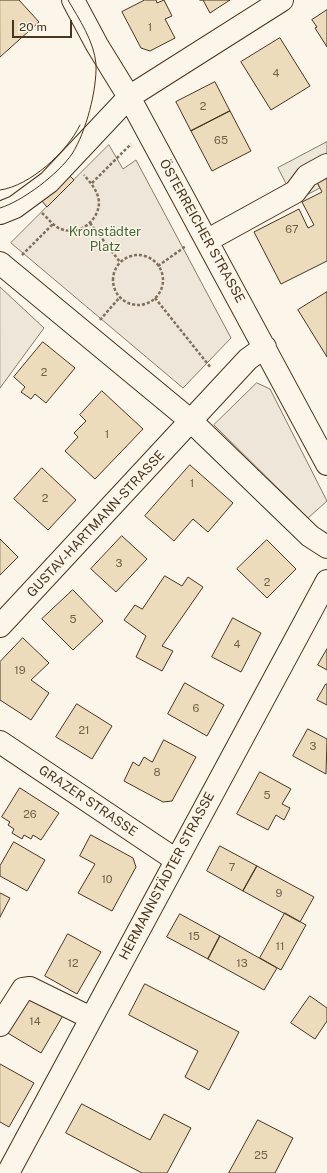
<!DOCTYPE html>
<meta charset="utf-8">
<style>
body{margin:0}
#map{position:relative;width:327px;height:1173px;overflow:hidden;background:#fbf6e9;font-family:"Public Sans",sans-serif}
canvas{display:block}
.scale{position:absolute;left:12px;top:20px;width:60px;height:18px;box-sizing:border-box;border:2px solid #4a3520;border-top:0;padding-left:5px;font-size:12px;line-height:14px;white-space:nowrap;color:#4a3520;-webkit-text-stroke:3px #fbf6e9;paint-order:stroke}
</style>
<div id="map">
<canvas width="327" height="1173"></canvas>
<div class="scale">20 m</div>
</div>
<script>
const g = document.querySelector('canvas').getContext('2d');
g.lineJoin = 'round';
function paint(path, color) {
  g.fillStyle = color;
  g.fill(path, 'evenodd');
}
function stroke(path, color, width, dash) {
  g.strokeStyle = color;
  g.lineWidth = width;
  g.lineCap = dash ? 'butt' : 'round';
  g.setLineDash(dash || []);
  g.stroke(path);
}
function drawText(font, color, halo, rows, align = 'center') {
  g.font = font + ' "Public Sans",sans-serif';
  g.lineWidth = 3;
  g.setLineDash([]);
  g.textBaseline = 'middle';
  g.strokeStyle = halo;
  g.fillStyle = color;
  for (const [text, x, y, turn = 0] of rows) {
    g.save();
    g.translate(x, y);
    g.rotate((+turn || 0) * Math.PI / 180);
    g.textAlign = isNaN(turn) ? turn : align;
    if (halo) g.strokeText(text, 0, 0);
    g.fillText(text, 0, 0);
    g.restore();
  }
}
const green = new Path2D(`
 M109,145L123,169L136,160L231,338L183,388L11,243Z
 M0,287L44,328L0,388Z
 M257,383L270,389L327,501L308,518L214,425Z`);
paint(green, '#ede6d9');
stroke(green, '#887966', 1);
const parking = new Path2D(`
 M327,142V174L316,180L320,188L295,201L278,168Z`);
paint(parking, '#ede7d9');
stroke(parking, '#887966', 1);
const building = new Path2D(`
 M0,0H19L39,22L0,57Z
 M145,0H156L157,3L164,0L172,16L165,19L175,38L150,51L141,48L122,12Z
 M200,0H230L210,13L203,0Z
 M327,10V47L315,28L317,27L312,20Z
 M280,38L310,86L271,110L241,62Z
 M215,82L230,111L191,131L176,102Z
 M230,111L251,151L212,171L191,131Z
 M67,173L74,180L47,207L41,200Z
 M327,174V261L281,284L254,232L299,209L308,228L314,225L302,202L322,192L316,180Z
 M327,292V357L298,310Z
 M43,342L75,368L46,403L35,394L31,399L21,392L25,387L14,377Z
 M102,391L143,429L95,479L65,451L78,437L74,433L86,421L80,415Z
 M190,465L233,503L208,532L193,519L174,541L145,516Z
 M42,468L76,500L48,530L14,499Z
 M122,536L147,559L116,592L91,569Z
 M0,539L18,557L0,575Z
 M267,540L296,569L267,598L237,569Z
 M165,576L182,586L188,577L203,587L162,646L173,651L162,671L136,657L146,636L124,620L135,605L142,609Z
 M73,590L103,621L73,650L42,619Z
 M233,618L261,633L241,672L212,657Z
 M23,638L49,663L31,680L49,693L31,720L0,700V662Z
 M327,649V670L318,665Z
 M185,683L224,705L207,736L168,714Z
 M326,684H327V705L317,700Z
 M77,704L112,726L92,759L56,737Z
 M308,729L327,739L326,774L293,756Z
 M164,740L196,757L172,801L163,802L124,781L133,762L139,766L144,757L152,762Z
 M260,772L291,789L282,804L290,808L284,820L276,815L268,830L237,814Z
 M20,788L59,813L41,840L33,835L31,839L24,835L22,839L12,833L14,829L8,825L10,822L2,817Z
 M91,835L133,858L136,867L112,911L78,893L95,864L80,856Z
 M14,842L45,860L27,891L0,876V866Z
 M220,846L257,866L243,891L207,871Z
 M257,866L314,897L300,922L243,891Z
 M0,893L10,898L0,917Z
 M285,913L306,925L281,970L260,958Z
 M180,914L220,936L208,959L167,937Z
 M68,934L101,952L77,994L45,976Z
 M220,936L277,968L264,990L208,959Z
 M145,984L239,1032L209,1090L185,1077L198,1051L129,1015Z
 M29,992L65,1012L41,1053L6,1032Z
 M310,996L327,1008V1021L315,1039L291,1023Z
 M0,1064L34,1083L9,1127L0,1122Z
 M82,1104L150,1140L164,1114L191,1128L167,1173H142L66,1133Z
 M258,1120L293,1138L275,1173H229Z`);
paint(building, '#ecdcbc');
stroke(building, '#4a3520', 1);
const minor = new Path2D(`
 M73,0L97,45L129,97L327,464
 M0,213L15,207L49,182L129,97L282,0
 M208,240L295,192L307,176L327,165
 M0,263L191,421L310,536L327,547
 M0,626L248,359L265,347
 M0,742L176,860
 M0,1025L23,989L30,988L91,1018
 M8,1173L327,581`);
stroke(minor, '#4a3520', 24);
stroke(new Path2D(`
 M92,183L131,144
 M42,213C48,218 54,227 61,229C79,236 99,221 99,202C98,191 91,183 84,175
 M90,223L120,262
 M22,255L53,224
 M113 280a25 25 0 1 1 50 0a25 25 0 1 1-50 0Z
 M158,266L186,246
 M155,298L211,368
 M100,320L120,297`), '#7f6f5c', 2.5, [3, 2]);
stroke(minor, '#fbf6e9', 22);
stroke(new Path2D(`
 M0,190C30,186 67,152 80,125
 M0,208C23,201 58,174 72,154C86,132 97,90 96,64C94,41 79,19 68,0`), '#4a3520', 1);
drawText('11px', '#725f47', null, [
 ["1",150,28],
 ["4",276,74],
 ["2",203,107],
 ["65",221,141],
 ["67",292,230],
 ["2",44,373],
 ["1",107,435],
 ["1",192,484],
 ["2",45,499],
 ["3",119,564],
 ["2",267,583],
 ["5",73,620],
 ["4",237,645],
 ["19",20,671],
 ["6",196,709],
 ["21",84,731],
 ["3",313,747],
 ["8",157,773],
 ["5",267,796],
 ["26",30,815],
 ["7",232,868],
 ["10",107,880],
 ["9",279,894],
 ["15",194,937],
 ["11",280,947],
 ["12",73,964],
 ["13",242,964],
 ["14",35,1022],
 ["25",261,1156]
]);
drawText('13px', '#4a3520', '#fbf6e9', [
 ["ÖSTERREICHER STRASSE",202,231,61],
 ["GUSTAV-HARTMANN-STRASSE",96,524,-47],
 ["GRAZER STRASSE",88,801,34],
 ["HERMANNSTÄDTER STRASSE",167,876,-62]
]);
drawText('13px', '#436837', '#fbf6e9', [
 ["Kronstädter",105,232],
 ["Platz",105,247]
]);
</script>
